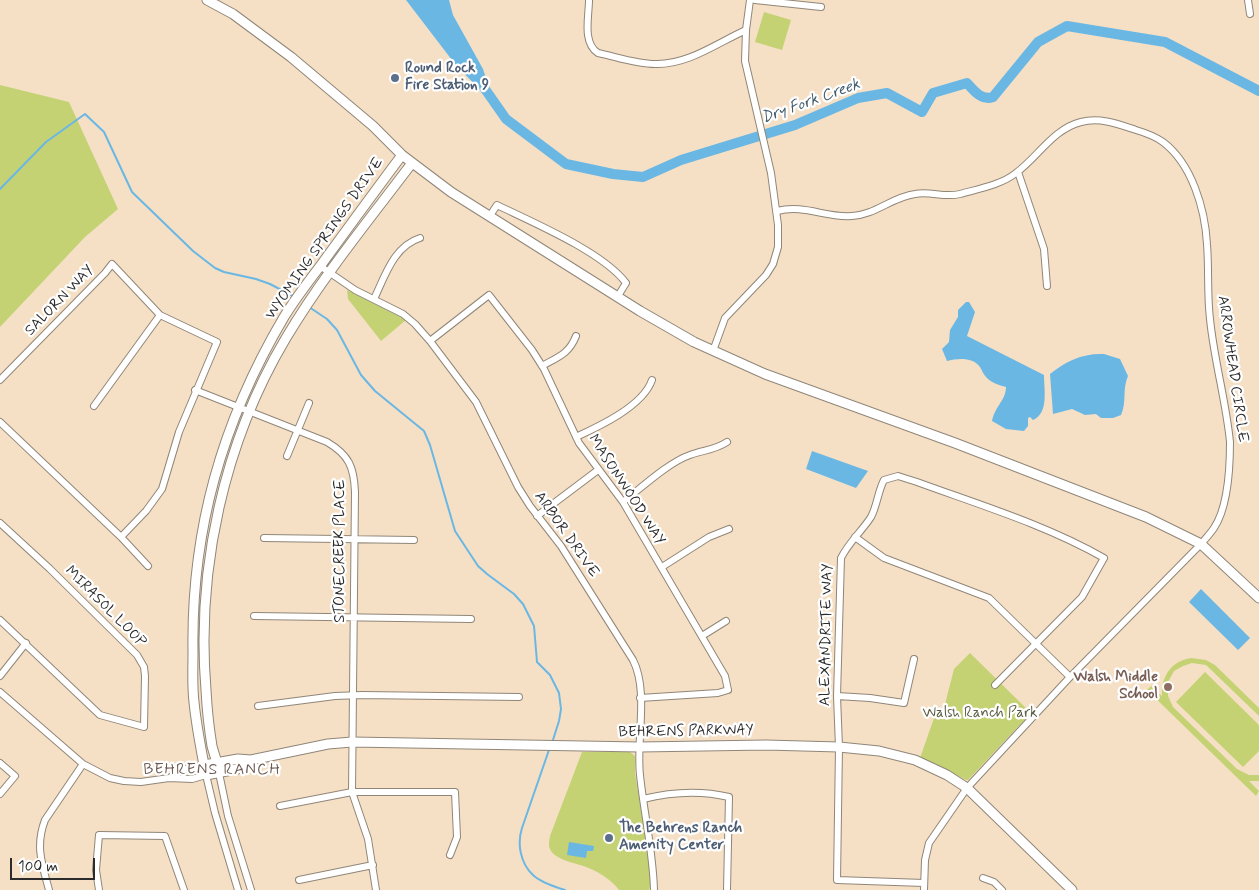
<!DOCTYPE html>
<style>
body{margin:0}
#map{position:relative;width:1259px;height:890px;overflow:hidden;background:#f5e0c6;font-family:Mynerve,sans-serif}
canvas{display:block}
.scale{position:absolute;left:10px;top:858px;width:85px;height:22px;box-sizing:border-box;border:2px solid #2b2b2b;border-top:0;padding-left:6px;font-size:15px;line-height:18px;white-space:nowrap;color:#2b2b2b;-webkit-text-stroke:4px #fff;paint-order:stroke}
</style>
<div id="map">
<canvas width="1259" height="890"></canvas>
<div class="scale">100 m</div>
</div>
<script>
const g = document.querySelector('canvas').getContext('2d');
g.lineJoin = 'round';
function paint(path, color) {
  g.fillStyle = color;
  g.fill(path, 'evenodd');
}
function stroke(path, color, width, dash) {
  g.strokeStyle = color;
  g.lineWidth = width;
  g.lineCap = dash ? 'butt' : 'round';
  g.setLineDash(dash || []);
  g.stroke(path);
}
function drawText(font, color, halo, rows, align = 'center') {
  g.font = font + ' Mynerve,sans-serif';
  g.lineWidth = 4.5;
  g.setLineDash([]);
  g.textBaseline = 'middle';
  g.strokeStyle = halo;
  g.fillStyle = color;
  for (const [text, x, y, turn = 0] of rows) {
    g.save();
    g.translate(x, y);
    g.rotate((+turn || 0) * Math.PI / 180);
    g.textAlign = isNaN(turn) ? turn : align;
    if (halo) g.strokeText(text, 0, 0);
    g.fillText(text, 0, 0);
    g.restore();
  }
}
paint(new Path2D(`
 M764,12L791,20L782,50L755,42Z
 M0,85L69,102L118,209L85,237L0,327Z
 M347,290L406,320L381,341L348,299Z
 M970,653L1031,713L968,780H966L935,764L920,758L934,718L944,708L954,669Z
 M1191,658L1206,660L1215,665L1259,708V716L1206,665L1192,663L1183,666L1174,671L1168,682V696L1173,707L1237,769L1249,775H1259V781H1249L1259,791L1256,796L1147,690L1151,686L1162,696C1161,677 1171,661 1191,658Z
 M1205,672L1259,725V751L1243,767L1176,702Z
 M582,752H630L635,756V773L652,879L649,890H619C614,882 600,873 591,869C579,863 559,862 551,851C548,846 549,842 550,836Z`), '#c4d273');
paint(new Path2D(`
 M406,0H449L453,15L483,69L488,84L484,94L455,64Z
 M966,302H969L975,312L967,336L1044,375C1044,390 1049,413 1033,420L1030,417L1028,418V426L1024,431L1006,429L992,421C995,406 1006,400 1006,387C999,385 991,383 986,377C983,374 982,370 980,367C973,357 958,358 947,361L942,349L949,342L950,330L958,317V310Z
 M1104,354L1120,359L1128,376C1122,389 1127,402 1121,415L1113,418H1101L1096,414L1085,415L1072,409L1053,414L1050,374C1066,361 1083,353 1104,354Z
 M812,451L868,471L856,488L806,469Z
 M1201,589L1250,638L1238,650L1189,602Z
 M569,842L594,846L593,851H587L586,858L567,855Z`), '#6ab7e4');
stroke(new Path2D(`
 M0,189L46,142L85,114L104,132L132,192L193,251L215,268L224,272L256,279L270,284L293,296
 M309,307L327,319L337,330L361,375L375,391L424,431L430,445L455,531L478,566L487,574L514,594L523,604L534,626L537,662L550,675L559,693L561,709L559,721L552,743
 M550,747L522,828C517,843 520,863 533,875C540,882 555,887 565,890`), '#6ab7e4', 2);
stroke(new Path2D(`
 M478,79L506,119L566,164L613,174L643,177L681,160L795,125L858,98L887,93L922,112L933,93L967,83C974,91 982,101 993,97L1038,42L1067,26L1165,42L1259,91`), '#6ab7e4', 10);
const street = new Path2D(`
 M589,0C589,16 582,43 598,53C617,57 636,64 655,64C688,65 717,43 746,30
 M755,0L821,7
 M1248,0L1250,14
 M1018,172L1044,249L1047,286
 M777,211C805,204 825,218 852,216C875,215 892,197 915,194C930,191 945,198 960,194C978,189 1001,185 1016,173C1038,157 1053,129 1081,122C1100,117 1118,124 1136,130C1146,133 1155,136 1163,142C1192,164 1205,209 1207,244C1209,269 1207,294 1210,319C1214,360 1226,401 1230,442C1230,467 1228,507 1214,528C1210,534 1205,539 1201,544L1070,677L967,788L929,843L925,860L924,890
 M489,217L497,205C532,222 603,252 626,283L618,296
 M320,266L355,290L403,314L415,324L430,341L476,402L518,487L530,506L561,546L633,660C649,691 636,740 640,775C644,814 653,851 654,890
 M374,299C385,276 394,246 420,238
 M430,341L489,295L532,350L544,369L579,443L623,502L725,676L728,690L718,693L640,698
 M713,351L725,318L766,275L773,264L778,247V225L771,173L745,61L746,30L750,0
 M542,366C558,357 569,354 576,336
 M0,380L105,273L112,264L160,315L217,342L179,432L162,489L146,511L121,537
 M195,390L327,442C349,455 354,467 355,492L352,792L368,839L376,890
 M94,406L160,315
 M0,422L121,537L148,566
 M576,437C600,426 643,406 652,380
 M287,456L309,403
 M623,502C641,488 669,462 690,455C704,450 715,450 727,442
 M537,516L598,470
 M0,523L50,569L137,655L144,667L145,676L144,727L100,715L0,620
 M855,537L884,558L989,598L1070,677
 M264,538L414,540
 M662,567L709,537L729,529
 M254,616L471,619
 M702,636L726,621
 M0,676L26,643
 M0,692L83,764L110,778L124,781L141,782L169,778
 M837,696L870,698L904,703L914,659
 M258,706L335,696L362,695L519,697
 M0,763L15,776L0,794
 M204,765L185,769L169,778L192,779L206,775L215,813L238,890
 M219,773L228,816L251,890
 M643,799C671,792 700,790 729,797L727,890
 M280,806L352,792H455L457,837L450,855
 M983,878L994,882L1002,890
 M299,880L373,865
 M924,883L837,880L839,747L837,696L841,558C849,542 862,531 871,517C877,506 878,491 884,480L898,476L917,482C980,505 1046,525 1104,558L1082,597L995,685
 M49,890C42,864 35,846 45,820L83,764
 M99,890L96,870L99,835L165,836L184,890`);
const secondary = new Path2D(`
 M207,0L233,14L291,57L373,126L402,155L451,192L640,311L694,342L765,374L955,443L1146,517L1201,544L1259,598
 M251,760L237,769L206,775L204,765C200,744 196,723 194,702C192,685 193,669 193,652C191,530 222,422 284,317C295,299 308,282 321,265C348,228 375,191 402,155
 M204,765L238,759L251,760L328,744L352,742L640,747L766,745L839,747L879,751L915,760L947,775L967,788L1072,890
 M218,768C217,761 214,754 212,746C209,728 207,709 206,690C196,569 224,442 286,338C323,276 369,220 412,163`);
stroke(street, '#908678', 8);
stroke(secondary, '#908678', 11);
stroke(street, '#fff', 6);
stroke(secondary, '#fff', 9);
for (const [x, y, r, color] of [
 [395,78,5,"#5c6f8a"],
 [1168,687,5,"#8d6e63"],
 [609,838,5,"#5c6f8a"]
]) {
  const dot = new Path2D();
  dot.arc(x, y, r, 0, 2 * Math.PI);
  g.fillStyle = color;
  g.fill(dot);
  stroke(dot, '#fff', 2);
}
drawText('bold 15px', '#4e5e75', '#fff', [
 ["Round Rock",405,69],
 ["Fire Station 9",405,86],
 ["The Behrens Ranch",619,829],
 ["Amenity Center",619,846]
], 'left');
drawText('15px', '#2b2b2b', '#fff', [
 ["WYOMING SPRINGS DRIVE",325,239,-55],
 ["SALORN WAY",60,301,-46],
 ["ARROWHEAD CIRCLE",1232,369,82],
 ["MASONWOOD WAY",626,490,57],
 ["ARBOR DRIVE",566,535,55],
 ["STONECREEK PLACE",341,551,-90],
 ["MIRASOL LOOP",105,607,45],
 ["ALEXANDRITE WAY",827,635,-89],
 ["BEHRENS PARKWAY",686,732,-1]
]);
drawText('bold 15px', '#785e54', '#fff', [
 ["Walsh Middle",1158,678],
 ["School",1158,695]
], 'right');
drawText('15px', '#595d41', '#fff', [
 ["Walsh Ranch Park",980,714]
]);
drawText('italic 16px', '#415c6c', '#fff', [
 ["Dry Fork Creek",811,102,-20]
]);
g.letterSpacing = '1px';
drawText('16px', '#6d5a53', '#fff', [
 ["BEHRENS RANCH",212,771]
]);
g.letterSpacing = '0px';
</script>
